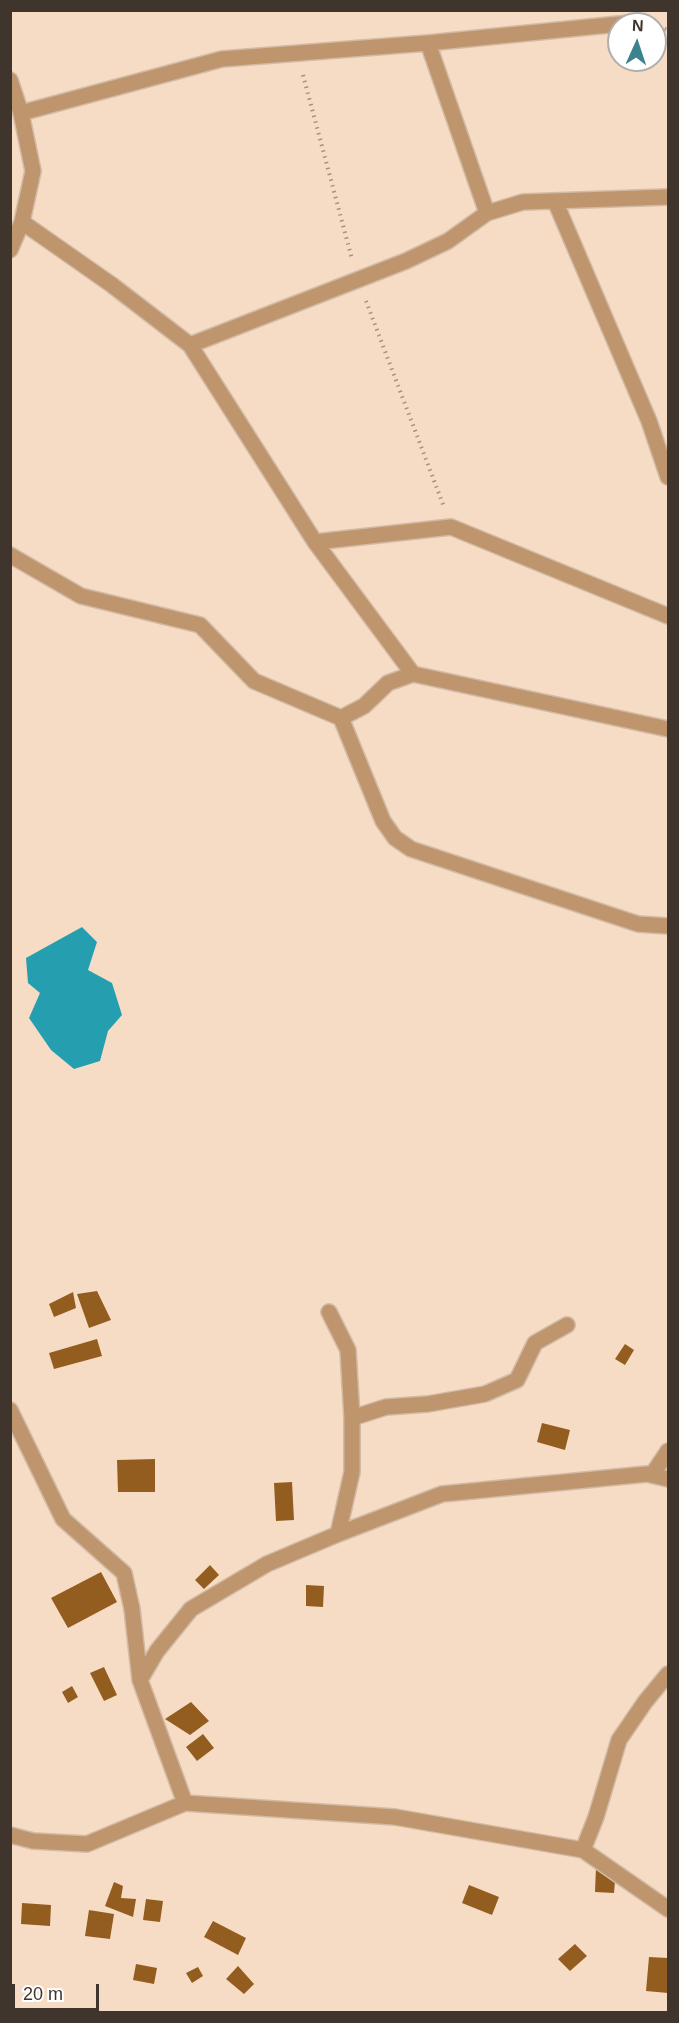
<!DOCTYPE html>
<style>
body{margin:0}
#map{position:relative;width:679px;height:2023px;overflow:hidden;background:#f6dcc4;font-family:Arial,sans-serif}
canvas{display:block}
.frame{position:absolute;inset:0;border:12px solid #3f352c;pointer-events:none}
.north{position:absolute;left:607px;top:12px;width:60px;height:60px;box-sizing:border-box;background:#fff;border:2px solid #b2aeab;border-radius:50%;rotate:3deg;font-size:16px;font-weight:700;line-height:24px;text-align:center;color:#3f352c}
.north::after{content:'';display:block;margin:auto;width:21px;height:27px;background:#3d838e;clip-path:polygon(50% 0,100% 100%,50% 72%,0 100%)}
.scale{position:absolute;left:12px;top:1984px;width:87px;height:27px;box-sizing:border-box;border:3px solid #3f352c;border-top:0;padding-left:8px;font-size:18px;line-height:21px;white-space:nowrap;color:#3f352c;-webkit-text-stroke:4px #fff;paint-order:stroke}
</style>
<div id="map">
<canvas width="679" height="2023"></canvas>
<div class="frame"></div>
<div class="north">N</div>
<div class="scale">20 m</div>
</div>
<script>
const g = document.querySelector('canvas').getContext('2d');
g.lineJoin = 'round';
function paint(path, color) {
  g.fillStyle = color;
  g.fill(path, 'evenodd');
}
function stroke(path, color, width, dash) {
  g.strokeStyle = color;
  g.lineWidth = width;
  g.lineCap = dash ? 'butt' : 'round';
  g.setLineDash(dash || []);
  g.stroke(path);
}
paint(new Path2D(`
 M82,927L97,942L88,970L112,983L122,1015L108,1031L100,1061L74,1069L51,1050L29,1018L40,993L28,983L26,958Z`), '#259faf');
paint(new Path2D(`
 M97,1291L111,1320L89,1328L77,1294Z
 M73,1292L76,1308L54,1317L49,1304Z
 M97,1339L102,1356L54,1369L49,1353Z
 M625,1344L634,1350L625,1365L615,1359Z
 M542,1423L570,1430L565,1450L537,1442Z
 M155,1459V1492H118L117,1460Z
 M292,1482L294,1520L276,1521L274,1483Z
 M210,1565L219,1575L204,1589L195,1580Z
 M101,1572L117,1602L68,1628L51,1598Z
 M306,1585L324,1586L323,1607L306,1606Z
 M104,1667L117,1695L104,1701L90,1673Z
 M72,1686L78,1697L68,1703L62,1692Z
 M191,1702L209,1721L190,1735L165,1719Z
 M203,1734L214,1748L197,1761L186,1747Z
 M596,1867L616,1869L614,1893L595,1892Z
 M114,1882L123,1886L121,1898L136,1899L133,1917L105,1906Z
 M469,1885L499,1897L492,1915L462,1903Z
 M146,1899L163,1901L160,1922L143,1920Z
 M22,1903L51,1905L50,1926L21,1924Z
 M89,1910L114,1914L110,1939L85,1936Z
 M213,1921L246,1938L238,1955L204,1937Z
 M575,1944L587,1956L570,1971L558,1959Z
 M649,1957L668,1958V1993L646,1991Z
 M136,1964L157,1968L154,1984L133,1980Z
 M238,1966L254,1984L244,1994L226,1979Z
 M198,1967L203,1976L192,1983L186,1973Z`), '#945d20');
const street = new Path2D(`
 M620,24L639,22
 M428,43L487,213
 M10,80L21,113L33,171L22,222L10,250
 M21,113L222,59L428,43L619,24
 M555,201L649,421L668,477
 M22,222L112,285L190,345L315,542L413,674
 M190,345L406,261L448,241L487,213L523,202L668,197
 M315,542L451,527L668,616
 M10,555L81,596L200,625L254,681L341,718L364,706L388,683L413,674L668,729
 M341,718L383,821L395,838L411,849L638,924L668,926
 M329,1312L348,1350L352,1418
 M10,1410L63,1519L124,1573L132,1609L140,1680L185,1803
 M652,1475L668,1451
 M338,1534L352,1472V1418L386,1407L428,1404L485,1394L517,1380L535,1343L567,1325
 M140,1680L157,1651L191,1609L267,1564L338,1534L442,1494L647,1474L668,1479
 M10,1835L33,1841L87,1844L185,1803L395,1817L583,1850L668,1909
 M583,1850L596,1817L619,1740L645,1702L668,1674`);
stroke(street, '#d1bba6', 18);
stroke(new Path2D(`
 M659,27L668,30
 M303,75L352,259
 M366,301L444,507`), '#a59281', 4, [1.5, 4.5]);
stroke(street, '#bf956e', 15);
</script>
